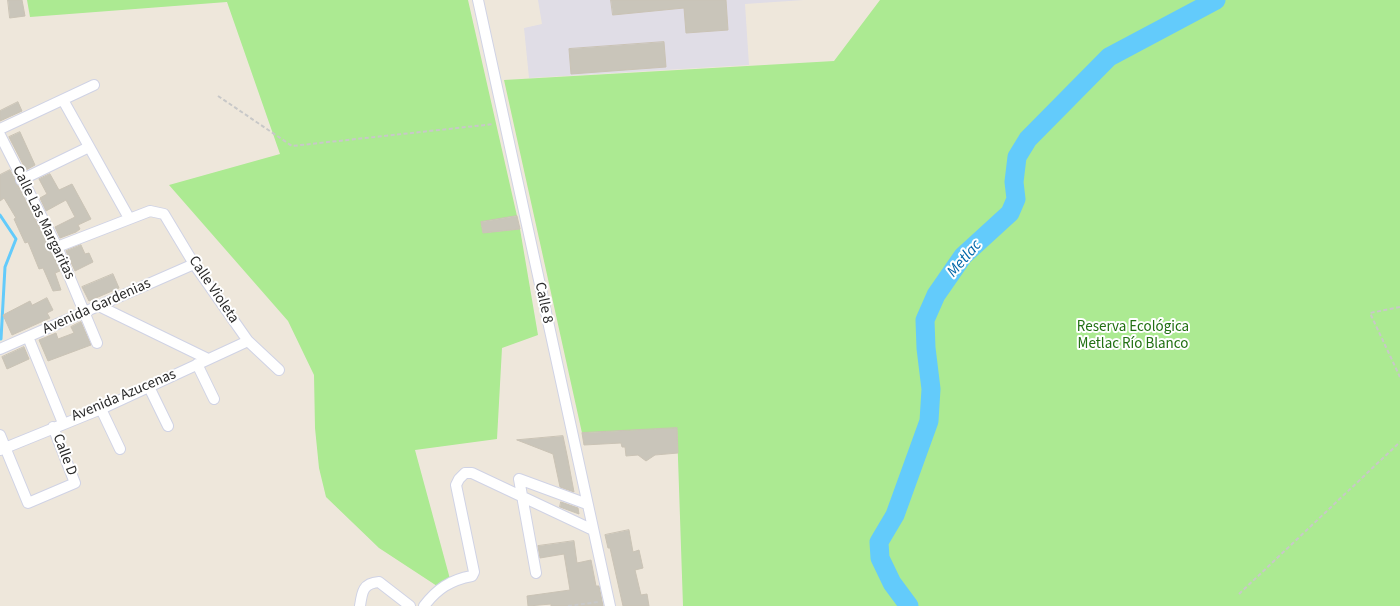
<!DOCTYPE html>
<meta charset="utf-8">
<style>
body{margin:0}
canvas{display:block;background:#eee7db}
</style>
<canvas width="1400" height="606"></canvas>
<script>
const g = document.querySelector('canvas').getContext('2d');
g.lineJoin = 'round';
function paint(path, color) {
  g.fillStyle = color;
  g.fill(path, 'evenodd');
}
function stroke(path, color, width, dash) {
  g.strokeStyle = color;
  g.lineWidth = width;
  g.lineCap = dash ? 'butt' : 'round';
  g.setLineDash(dash || []);
  g.stroke(path);
}
function drawText(font, color, halo, rows, align = 'center') {
  g.font = font + ' "Source Sans 3",sans-serif';
  g.lineWidth = 4;
  g.setLineDash([]);
  g.textBaseline = 'middle';
  g.strokeStyle = halo;
  g.fillStyle = color;
  for (const [text, x, y, turn = 0] of rows) {
    g.save();
    g.translate(x, y);
    g.rotate((+turn || 0) * Math.PI / 180);
    g.textAlign = isNaN(turn) ? turn : align;
    if (halo) g.strokeText(text, 0, 0);
    g.fillText(text, 0, 0);
    g.restore();
  }
}
paint(new Path2D(`
 M538,0H804L745,4L749,65L529,78L524,28L542,24Z`), '#e0dde6');
paint(new Path2D(`
 M27,0H468L517,216L481,222L483,233L520,229L538,335L502,348L497,439L415,450L450,579L437,586L379,548L326,497L319,468L315,428L314,375L288,321L169,185L280,154L227,2L30,17Z
 M880,0H1400V606H683L677,429L582,433L504,80L834,61Z`), '#acea92');
stroke(new Path2D(`
 M0,215L16,239L5,267L1,339`), '#63cbfb', 3);
stroke(new Path2D(`
 M909,606L892,583L880,558L879,542L895,515L929,421L931,389L926,348L925,320L936,295L963,256L1010,213L1016,199L1014,182L1017,157L1028,139L1109,57L1216,0`), '#63cbfb', 19);
const building = new Path2D(`
 M8,0H22L25,16L10,18Z
 M611,0H726L728,30L686,33L684,8L613,15Z
 M664,42L666,67L571,74L569,49Z
 M18,102L22,111L0,121V111Z
 M20,132L35,165L26,170L9,137Z
 M10,170L51,250L60,271L55,273L61,290L53,291L43,268L39,269L28,242L25,243L14,219L16,218L4,198L0,201V175Z
 M50,174L59,190L72,184L91,219L78,225L80,229L76,232L60,238L55,227L75,217L66,200L46,211L40,198L47,194L39,179Z
 M517,216L520,229L483,233L481,222Z
 M81,245L85,254L89,253L93,262L75,271L66,251Z
 M113,274L119,288L89,301L82,287Z
 M47,298L53,310L47,313L50,318L12,335L3,315L30,301L32,305Z
 M81,322L91,345L48,361L39,340L56,333L58,339L74,333L71,327Z
 M24,347L29,359L7,369L2,357Z
 M677,428L678,453L655,455L646,461L638,455L626,456L625,447H622L621,443L584,445L582,433Z
 M563,436L568,460L574,492L560,487L553,454L517,440Z
 M561,502L578,508L579,514L560,507Z
 M629,530L633,552L639,550L643,568L635,570L641,595L647,594L649,606H623L610,548H608L605,535Z
 M574,541L577,563L591,560L596,586H599L603,606H551V604L528,606L527,596L570,590L564,554L540,558L538,546Z`);
paint(building, '#c9c5ba');
stroke(building, '#cac3b5', 1);
const minor = new Path2D(`
 M478,0L610,606
 M63,100L129,218
 M0,129L94,85
 M0,135L57,247L97,343
 M21,180L89,147
 M57,247L150,211L164,214L194,264L248,341L279,370
 M99,306L208,359
 M28,337L63,423
 M0,349L194,264
 M197,364L214,399
 M149,387L168,426
 M101,409L120,449
 M0,435L28,503L75,483L53,427
 M0,450L101,409L248,341
 M536,573L519,479L587,504
 M360,606C362,592 363,583 379,582L410,606
 M424,606C437,589 450,580 472,576L474,572L456,485L459,479L465,473H472L593,530`);
stroke(minor, '#d0d3e5', 12);
stroke(new Path2D(`
 M218,96L292,146L494,124
 M1400,307L1370,313L1400,377
 M1239,594L1400,442
 M568,606L598,602`), '#c8c8c8', 2, [4, 2.5]);
stroke(minor, '#fff', 10);
drawText('15px', '#2b2b2b', '#fff', [
 ["Calle Las Margaritas",43,223,64],
 ["Calle Violeta",213,290,56],
 ["Calle 8",543,303,78],
 ["Avenida Gardenias",97,307,-24],
 ["Avenida Azucenas",124,396,-23],
 ["Calle D",64,455,69]
]);
drawText('15px', '#217012', '#fff', [
 ["Reserva Ecológica",1133,328],
 ["Metlac Río Blanco",1133,345]
]);
drawText('italic 16px', '#0067a9', '#fff', [
 ["Metlac",965,259,-49]
]);
</script>
